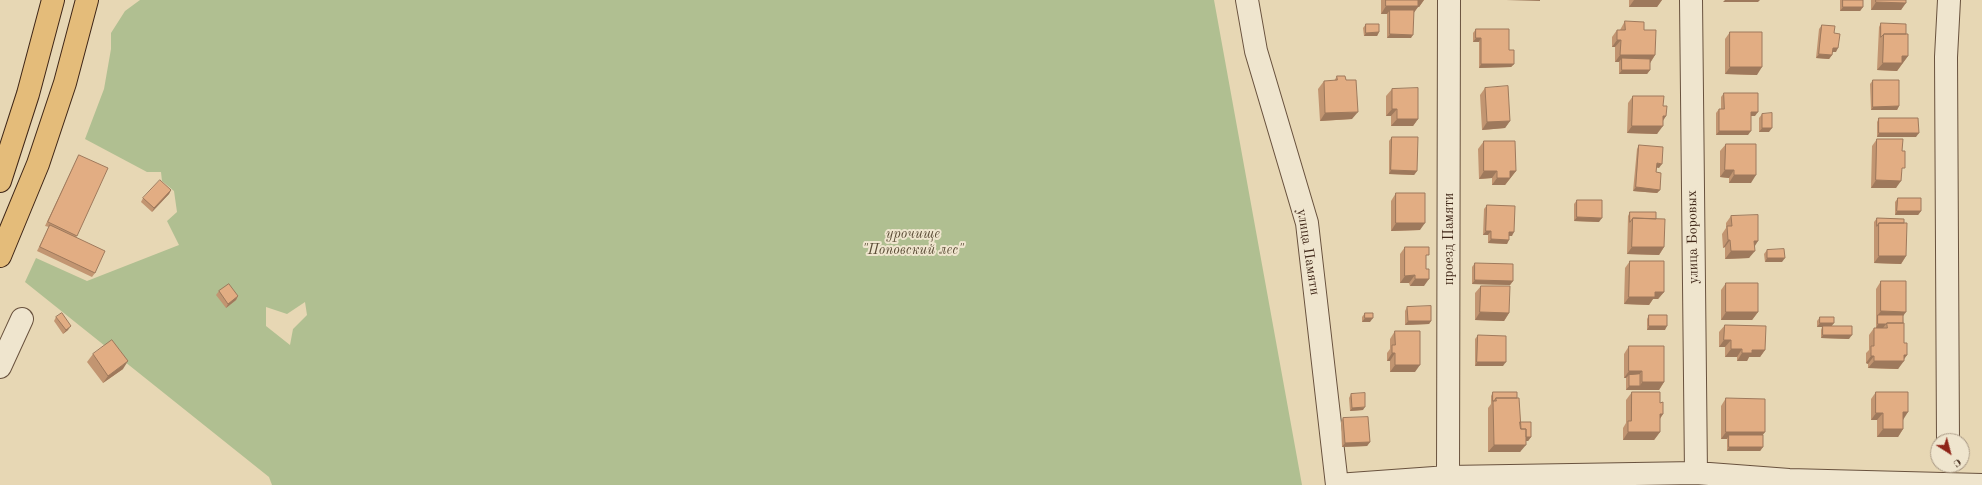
<!DOCTYPE html>
<meta charset="utf-8">
<style>
body{margin:0}
#map{position:relative;width:1982px;height:485px;overflow:hidden;background:#e7d7b4;font-family:"Old Standard TT",serif}
canvas{display:block}
.north{position:absolute;left:1930px;top:433px;width:40px;height:40px;box-sizing:border-box;background:#efe5ce;border:1px solid #a99985;border-radius:50%;rotate:144deg;font-size:11px;font-weight:700;line-height:16px;text-align:center;color:#3f2617}
.north::after{content:'';display:block;margin:auto;width:14px;height:18px;background:#8f2418;clip-path:polygon(50% 0,100% 100%,50% 72%,0 100%)}
</style>
<div id="map">
<canvas width="1982" height="485"></canvas>
<div class="north">С</div>
</div>
<script>
const g = document.querySelector('canvas').getContext('2d');
g.lineJoin = 'round';
function paint(path, color) {
  g.fillStyle = color;
  g.fill(path, 'evenodd');
}
function stroke(path, color, width, dash) {
  g.strokeStyle = color;
  g.lineWidth = width;
  g.lineCap = dash ? 'butt' : 'round';
  g.setLineDash(dash || []);
  g.stroke(path);
}
function drawText(font, color, halo, rows, align = 'center') {
  g.font = font + ' "Old Standard TT",serif';
  g.lineWidth = 4;
  g.setLineDash([]);
  g.textBaseline = 'middle';
  g.strokeStyle = halo;
  g.fillStyle = color;
  for (const [text, x, y, turn = 0] of rows) {
    g.save();
    g.translate(x, y);
    g.rotate((+turn || 0) * Math.PI / 180);
    g.textAlign = isNaN(turn) ? turn : align;
    if (halo) g.strokeText(text, 0, 0);
    g.fillText(text, 0, 0);
    g.restore();
  }
}
paint(new Path2D(`
 M140,0H1214L1302,485H272L269,477L25,282L36,258L87,281L179,245L167,221L177,212L174,191L162,181L161,172H147L85,139L104,89L111,49V33L125,11ZM305,302L307,315L293,329L290,345L266,326V307L287,314Z`), '#b0bf91');
const minor = new Path2D(`
 M1247,0L1256,51L1307,223L1337,485
 M1691,0L1696,473
 M0,367L22,319
 M1948,441L1946,57L1949,0
 M1448,477L1449,0
 M1337,485L1448,477L1696,473L1789,480L1982,485`);
const major = new Path2D(`
 M0,181L28,94L53,0
 M0,256L38,164L65,83L87,0`);
stroke(minor, '#69523e', 24);
stroke(major, '#3f2617', 24);
stroke(minor, '#efe5ce', 22);
stroke(major, '#e4bc7a', 22);
paint(new Path2D(`
 M1381,0H1424L1419,7H1418L1414,12L1411,38H1387V14H1381Z
 M1629,0H1662L1657,7H1629Z
 M1840,0H1863V7L1860,11H1840Z
 M1871,0H1906L1901,10H1871Z
 M1625,21L1644,30L1655,55L1650,63V70L1647,74H1619V62H1615V47H1612V37L1617,30H1620Z
 M1881,23L1906,34L1908,56L1897,71L1877,70L1879,27Z
 M1366,24L1379,32L1377,36H1364L1363,28Z
 M1822,25L1836,52H1832V55L1829,59L1816,58L1819,29Z
 M1476,29L1514,64L1511,67L1479,68V42H1473V33Z
 M1730,32L1757,75L1725,74V39Z
 M1337,76L1352,119L1320,121L1318,89L1324,81H1334Z
 M1873,80L1899,106L1897,110H1871L1870,84Z
 M1485,88L1510,121L1505,128L1482,130L1480,95Z
 M1392,89L1418,119L1413,126H1391V116H1386V96Z
 M1724,93L1755,116H1751L1748,135H1716V113L1719,109H1721V97Z
 M1633,96L1663,106L1666,116L1663,121L1657,134L1627,133L1628,103Z
 M1762,114L1769,132H1759V118Z
 M1879,118L1916,137H1877V122Z
 M1392,137L1417,171L1414,175L1389,174V141Z
 M1877,139L1902,173L1896,188H1871L1872,146Z
 M1484,141L1516,171L1505,185H1492V178L1479,179L1478,149Z
 M1726,144L1751,183H1729V178L1720,177V151Z
 M1639,145L1659,168L1657,167L1656,172L1660,190L1657,193L1633,191L1637,149Z
 M79,155L77,236L76,237L95,273L92,277L37,251L49,227L45,226L77,159Z
 M171,190L169,194L152,212L141,202L143,198Z
 M1396,193L1420,230L1391,231V201Z
 M1898,198L1921,211L1918,215H1895V202Z
 M1577,200L1599,222L1574,221V204Z
 M1487,205L1512,236H1509L1507,244L1488,243V235H1483L1484,209Z
 M1630,212L1656,219L1664,247L1659,255L1627,254L1628,216Z
 M1731,216L1754,247L1749,258L1725,259V247L1723,248L1722,234L1726,228V223Z
 M1877,218L1906,256L1901,264L1874,263V222Z
 M1405,247L1426,258V269L1424,286H1410L1409,283H1400V254Z
 M1767,250L1782,262H1765L1764,254Z
 M1630,261L1664,292L1658,299H1653L1649,305L1624,304L1625,268Z
 M1475,263L1513,281L1510,285L1472,284V267Z
 M1881,281L1903,315L1904,343L1907,355L1898,369L1868,368V364L1866,363V353L1869,350V335L1874,328H1876V289Z
 M1726,283L1758,312L1752,320H1721V290Z
 M1481,286L1509,313L1504,321L1475,320V293Z
 M219,291L238,296L236,300L226,308L216,295Z
 M1407,307L1431,321L1429,324L1405,325V311Z
 M1365,313L1370,322H1362V317Z
 M1649,315L1665,330H1647V319Z
 M56,317L68,330L63,334L54,321Z
 M1820,317L1832,326L1849,339L1821,338V330L1822,327H1817V321Z
 M1725,325L1765,350L1760,357H1749L1747,361H1737V357H1725V347H1719V332Z
 M1395,331L1415,372H1390V361H1387V353L1390,349V339Z
 M1478,335L1503,366H1475V339Z
 M1629,346L1664,382L1659,390H1626V378H1624V354Z
 M93,354L123,369L103,383L87,362Z
 M1493,392L1517,398L1520,422L1531,437L1528,441H1526L1520,452H1488V408L1491,404V396Z
 M1632,392L1660,403L1663,414L1660,419V432L1654,440H1623V428L1626,423V400Z
 M1876,392L1903,420V429L1898,437H1877V420H1871V399Z
 M1351,394L1363,410L1350,411L1349,398Z
 M1726,398L1763,435V447L1760,451H1727V439H1721V406Z
 M1343,418L1370,442L1367,446L1342,447L1341,422Z`), '#c29571');
paint(new Path2D(`
 M1418,0H1424L1419,7H1418L1413,14L1390,10L1387,14H1381L1386,6Z
 M1506,0H1540V1Z
 M1634,0H1662L1657,7H1629Z
 M1725,0H1760L1758,2H1723Z
 M1876,2L1906,3L1901,10H1871Z
 M1843,7H1863L1860,11H1840Z
 M1379,32L1377,36H1364L1366,33Z
 M1390,34L1413,35L1411,38H1387Z
 M1476,38H1481L1479,42H1473Z
 M1617,40H1621L1615,47H1612Z
 M1833,48H1838L1836,52H1830Z
 M1819,54L1832,55L1829,59L1816,58Z
 M1620,55H1655L1650,63L1622,58L1619,62H1615Z
 M1902,56H1908L1897,71L1877,70L1883,63Z
 M1481,64H1514L1511,67L1479,68Z
 M1730,67H1762L1757,75L1725,74Z
 M1622,70H1650L1647,74H1619Z
 M1899,106L1897,110H1871L1873,107Z
 M1392,109H1397L1391,116H1386Z
 M1358,112L1352,119L1320,121L1325,113Z
 M1751,112H1758L1755,116H1749Z
 M1663,116H1666L1661,123Z
 M1397,119H1418L1413,126H1391Z
 M1510,121L1505,128L1482,130L1487,122Z
 M1632,126H1663L1657,134L1627,133Z
 M1762,128H1772L1769,132H1759Z
 M1719,131H1751L1748,135H1716Z
 M1879,133H1919L1916,137H1877Z
 M1657,163L1662,164L1659,168L1654,167Z
 M1391,170L1417,171L1414,175L1389,174Z
 M1725,170H1734L1729,178L1720,177Z
 M1484,171H1497L1492,178L1479,179Z
 M1510,171H1516L1505,185H1492L1497,178Z
 M1734,175H1756L1751,183H1729Z
 M1876,180L1901,181L1896,188H1871Z
 M1636,187L1660,190L1657,193L1633,191Z
 M171,190L169,194L152,212L154,208Z
 M1897,211H1921L1918,215H1895Z
 M1577,217L1602,218L1599,222L1574,221Z
 M1396,223H1425L1420,230L1391,231Z
 M1486,231H1491L1488,235H1483Z
 M1509,232H1514L1512,236H1507Z
 M1491,239L1509,240L1507,244L1488,243Z
 M1728,240H1730L1725,247L1723,248Z
 M1754,241H1758L1753,249Z
 M1632,247H1664L1659,255L1627,254Z
 M1731,251H1755L1749,258L1725,259Z
 M1879,256H1906L1901,264L1874,263Z
 M1767,258H1785L1782,262H1765Z
 M1415,275L1409,283H1400L1405,276Z
 M1415,279H1429L1424,286H1410Z
 M1475,280L1513,281L1510,285L1472,284Z
 M1655,292H1664L1658,299H1653L1649,305L1624,304L1629,297Z
 M238,296L236,300L226,308L228,304Z
 M1881,311L1906,312L1901,319L1878,315Z
 M1480,312L1509,313L1504,321L1475,320Z
 M1726,312H1758L1752,320H1721Z
 M1365,318H1373L1370,322H1362Z
 M1408,321H1431L1429,324L1405,325Z
 M1820,323H1834L1831,327L1823,326L1822,327H1817Z
 M1878,324H1886L1883,328H1876Z
 M71,326L68,330L63,334L66,330Z
 M1649,326H1667L1665,330H1647Z
 M1823,335H1852L1849,339L1821,338Z
 M1724,340H1731L1725,347H1719Z
 M1731,349H1742L1737,357H1725Z
 M1752,350H1765L1760,357H1749L1747,361H1737L1742,353Z
 M1392,353H1395L1390,361H1387Z
 M1904,355H1907L1902,361H1904L1898,369L1868,368L1874,361Z
 M1871,356H1874L1868,364L1866,363Z
 M128,361L123,369L103,383L108,376Z
 M1477,362H1506L1503,366H1475Z
 M1395,365H1420L1415,372H1390Z
 M1629,371H1642L1637,378L1629,375L1626,378H1624Z
 M1642,382H1664L1659,390H1626L1629,386H1640Z
 M1365,407L1363,410L1350,411L1352,408Z
 M1903,412H1908L1903,420Z
 M1876,413H1883L1877,420H1871Z
 M1660,414H1663L1658,421Z
 M1883,429H1903L1898,437H1877Z
 M1628,432H1660L1654,440H1623Z
 M1726,432H1765L1760,439L1729,435L1727,439H1721Z
 M1523,437H1531L1528,441H1520Z
 M1370,442L1367,446L1342,447L1345,443Z
 M1494,445H1526L1520,452H1488Z
 M1729,447H1763L1760,451H1727Z`), '#9e795c');
const building = new Path2D(`
 M1386,0H1418V6H1386Z
 M1843,0H1863V7H1843Z
 M1876,0H1906V3L1876,2Z
 M1390,10H1414L1413,35L1390,34Z
 M1625,21L1644,22V30H1656L1655,55H1620L1621,40H1617V30H1625Z
 M1881,23L1906,24V34H1884L1881,37Z
 M1366,24H1379V32L1366,33Z
 M1822,25L1835,26L1834,33L1840,34L1838,48H1833L1832,55L1819,54Z
 M1476,29H1509V50H1514V64H1481V38H1476Z
 M1730,32H1762V67H1730Z
 M1884,34H1908V56H1902V63H1883Z
 M1622,58L1650,59V70H1622Z
 M1337,76H1345L1346,80H1356L1358,112L1325,113L1324,81L1337,80Z
 M1873,80H1899V106L1873,107Z
 M1508,86L1510,121L1487,122L1485,88Z
 M1418,88V119H1397V109H1392V89Z
 M1724,93H1758V112H1751V131H1719V109H1724Z
 M1633,96H1664L1663,106H1667L1666,116H1663V126H1632Z
 M1772,113V128H1762V114Z
 M1879,118H1918L1919,133H1879Z
 M1392,137H1418L1417,171L1391,170Z
 M1877,139H1903L1902,151H1905V168H1902L1901,181L1876,180Z
 M1484,141H1515L1516,171H1510V178H1497V171H1484Z
 M1726,144H1756V175H1734V170H1725Z
 M1639,145L1663,147L1662,164L1657,163L1656,172L1661,173L1660,190L1636,187Z
 M79,155L108,168L77,236L48,222Z
 M160,180L171,190L154,208L143,198Z
 M1396,193H1425V223H1396Z
 M1898,198H1921V211H1897Z
 M1577,200H1602V218L1577,217Z
 M1487,205L1515,206L1514,232H1509V240L1491,239V231H1486Z
 M1630,212H1656V219L1633,218L1630,222Z
 M1758,215V241H1754L1755,251H1731L1730,240H1728L1727,226H1732L1731,216Z
 M1633,218L1665,219L1664,247H1632Z
 M1877,218L1904,219V223H1879L1877,226Z
 M1879,223H1907L1906,256H1879Z
 M50,225L105,251L95,273L40,247Z
 M1405,247H1429V255H1426V269H1429V279H1415V275L1405,276Z
 M1784,249L1785,258H1767V250Z
 M1630,261H1664V292H1655V297H1629Z
 M1475,263L1513,264V281L1475,280Z
 M1881,281H1906V312L1881,311Z
 M1726,283H1758V312H1726Z
 M229,284L238,296L228,304L219,291Z
 M1481,286H1510L1509,313L1480,312Z
 M1431,306V321H1408L1407,307Z
 M62,313L71,326L66,330L56,317Z
 M1365,313H1373V318H1365Z
 M1649,315H1667V326H1649Z
 M1878,315H1903V323H1887L1886,324H1878Z
 M1820,317H1834V323H1820Z
 M1887,323H1904V343H1907V355H1904V361H1874V356H1871V346H1874V328H1887Z
 M1725,325L1766,326L1765,350H1752V353H1742V349H1731V340H1724Z
 M1823,326H1852V335H1823Z
 M1395,331H1420V365H1395V353H1392V345H1395Z
 M1478,335L1506,336V362H1477Z
 M112,340L128,361L108,376L93,354Z
 M1629,346H1664V382H1642V371H1629Z
 M1640,374V386H1629V375Z
 M1493,392H1517V398H1496L1494,401H1493Z
 M1632,392H1660V403L1663,402V414H1660V432H1628V421H1631Z
 M1876,392H1908V412H1903V429H1883V413H1876Z
 M1365,393V407L1352,408L1351,394Z
 M1496,398H1519L1521,429H1526V445H1494L1493,401H1496Z
 M1726,398L1765,399V432H1726Z
 M1368,417L1370,442L1345,443L1343,418Z
 M1520,422H1531V437H1526V429H1521Z
 M1729,435H1763V447H1729Z`);
paint(building, '#e2ad83');
stroke(building, '#9e795c', 1);
drawText('italic 14px', '#5b4c36', '#efe5ce', [
 ["урочище",913,234],
 ["\"Поповский лес\"",913,250]
]);
drawText('14px', '#3f2617', '#efe5ce', [
 ["улица Боровых",1693,237,-91],
 ["проезд Памяти",1449,239,-90],
 ["улица Памяти",1308,252,81]
]);
</script>
